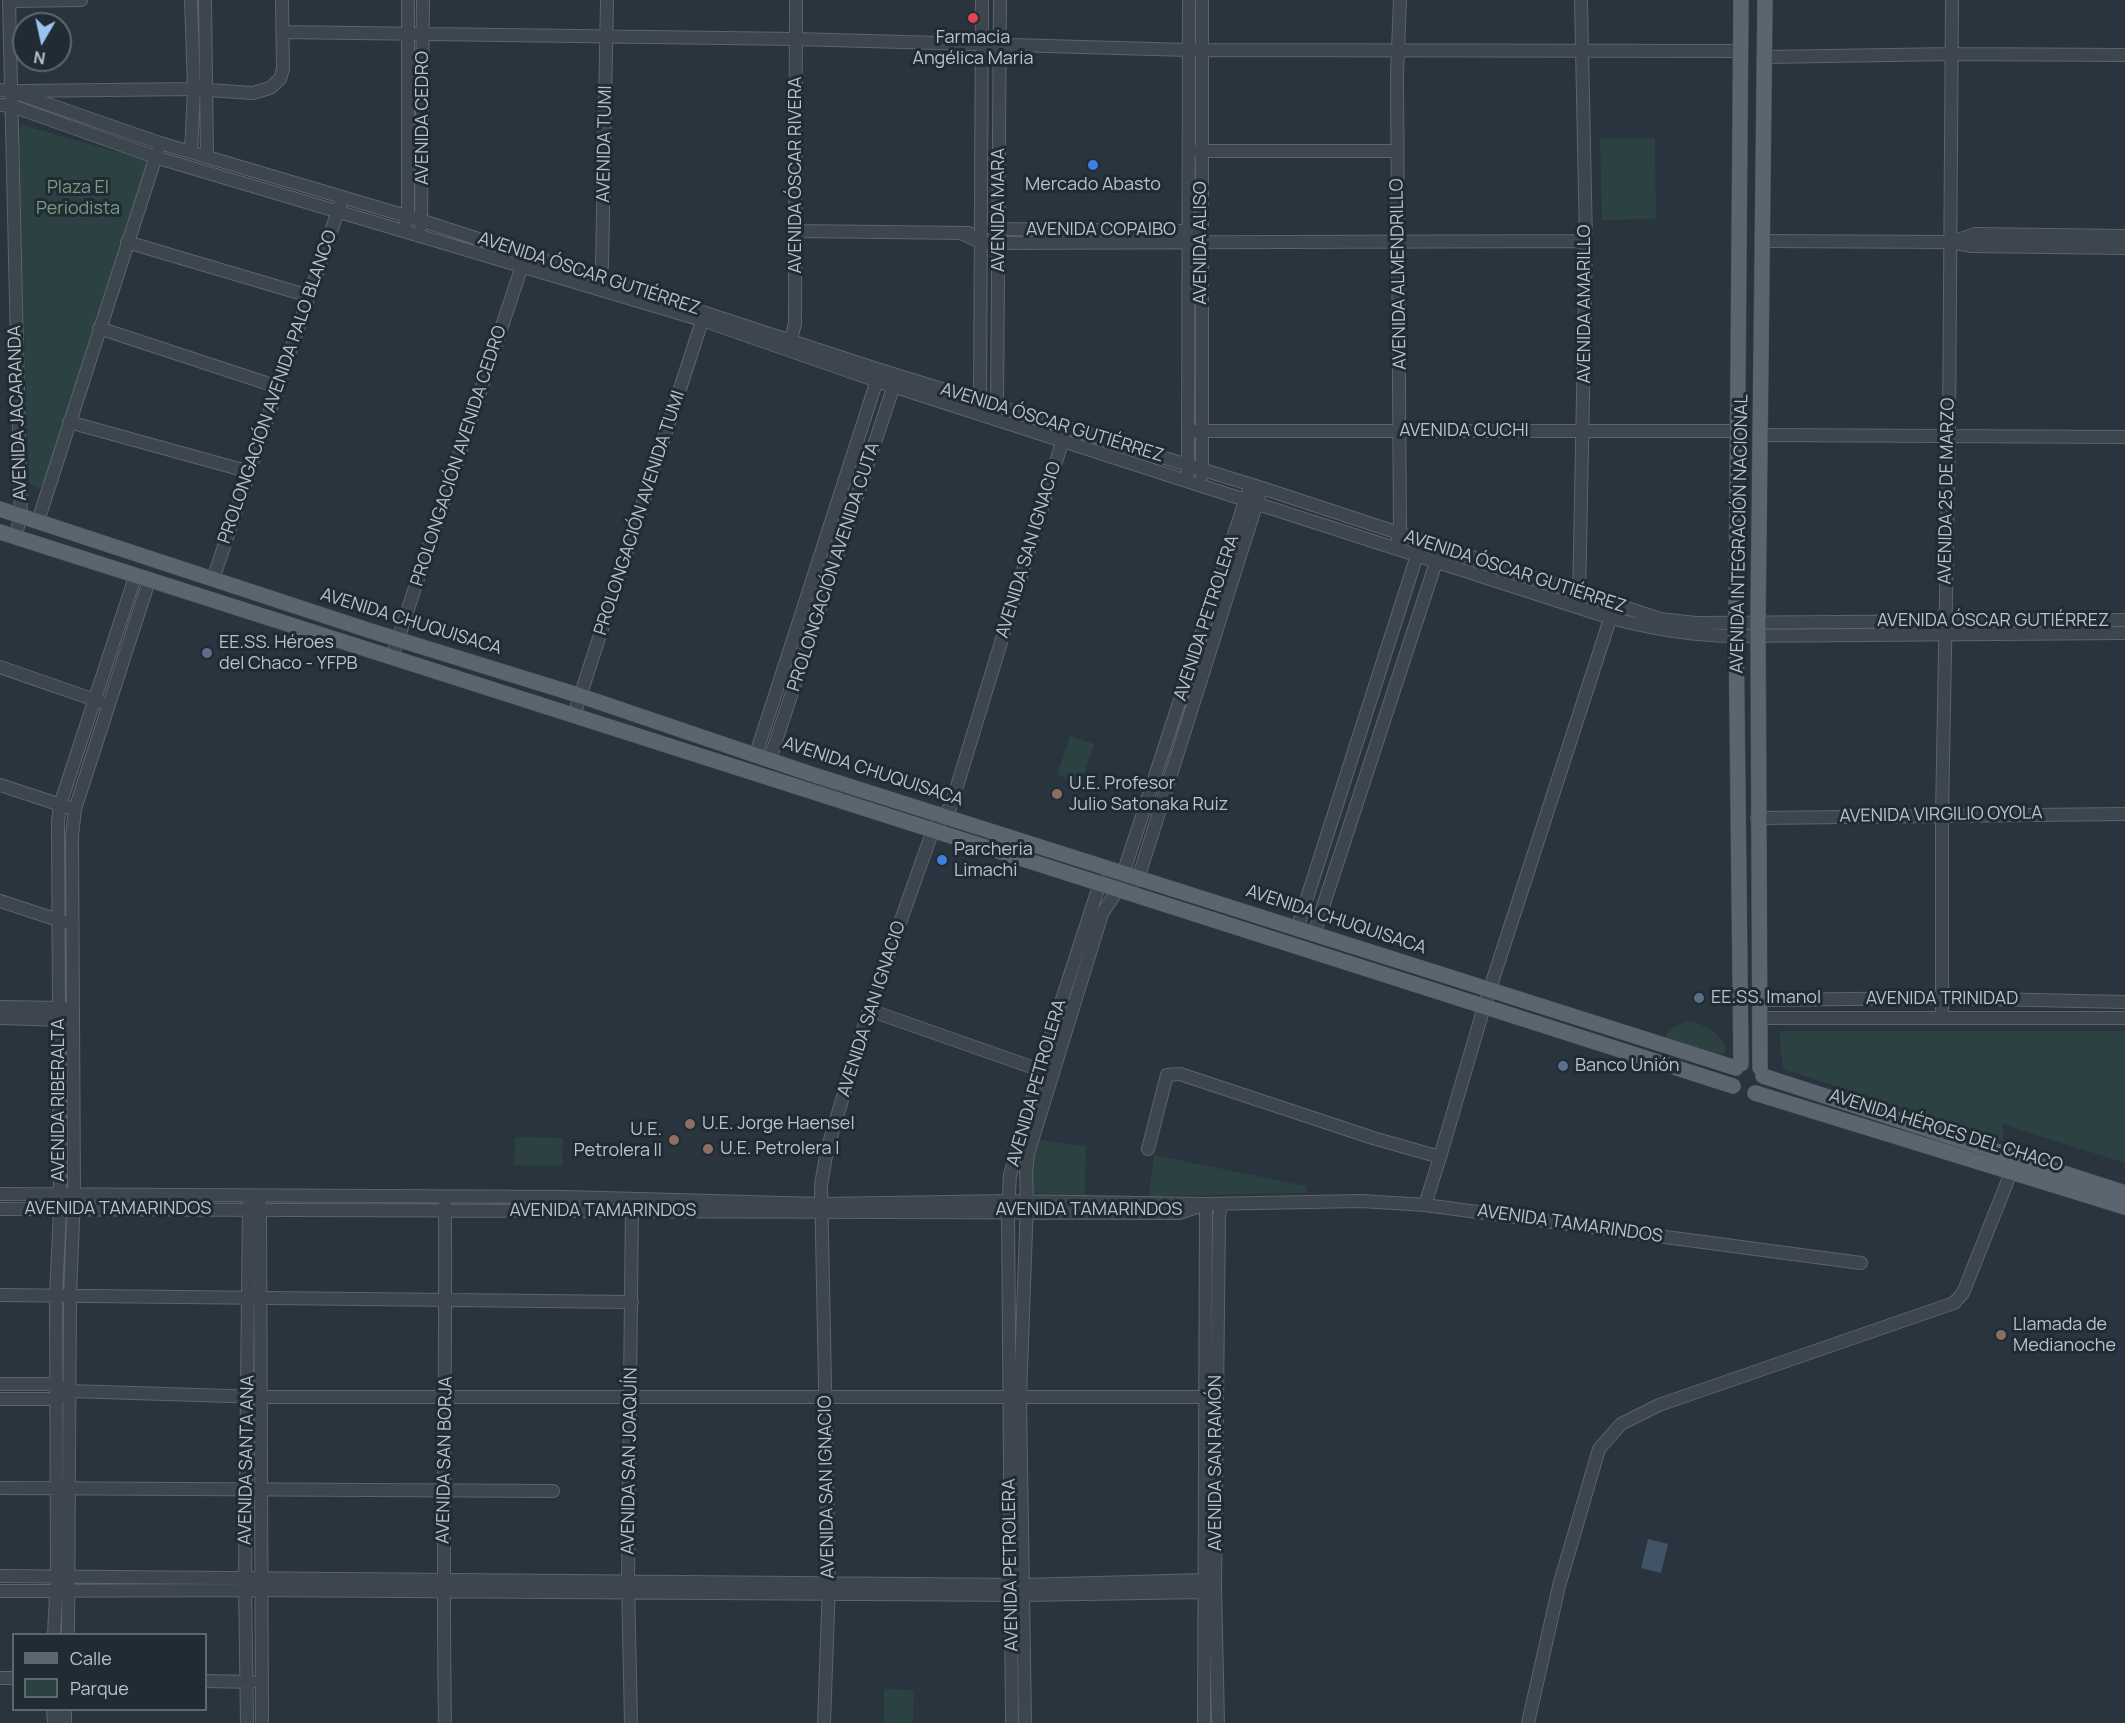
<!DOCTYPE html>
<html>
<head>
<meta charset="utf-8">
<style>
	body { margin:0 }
	#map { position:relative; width:2125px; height:1723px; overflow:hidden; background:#29343f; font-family:Manrope,sans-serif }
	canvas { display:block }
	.legend { position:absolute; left:12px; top:1633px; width:195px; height:78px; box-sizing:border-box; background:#212b34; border:2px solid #5e6770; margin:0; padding:8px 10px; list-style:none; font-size:18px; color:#b9c1c9 }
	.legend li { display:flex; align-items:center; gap:12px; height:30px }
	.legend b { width:30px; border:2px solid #5e6770 }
	.north { position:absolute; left:12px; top:12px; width:60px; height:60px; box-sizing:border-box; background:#212b34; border:2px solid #5e6770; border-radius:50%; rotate:189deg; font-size:16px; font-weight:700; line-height:24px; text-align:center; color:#b9c1c9 }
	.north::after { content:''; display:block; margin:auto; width:21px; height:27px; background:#9ac3ee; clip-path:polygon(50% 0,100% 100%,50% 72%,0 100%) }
</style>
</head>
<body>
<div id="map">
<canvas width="2125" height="1723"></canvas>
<ul class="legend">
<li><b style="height:8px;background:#5b656f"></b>Calle</li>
<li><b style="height:16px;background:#2c4141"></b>Parque</li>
</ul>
<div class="north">N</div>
</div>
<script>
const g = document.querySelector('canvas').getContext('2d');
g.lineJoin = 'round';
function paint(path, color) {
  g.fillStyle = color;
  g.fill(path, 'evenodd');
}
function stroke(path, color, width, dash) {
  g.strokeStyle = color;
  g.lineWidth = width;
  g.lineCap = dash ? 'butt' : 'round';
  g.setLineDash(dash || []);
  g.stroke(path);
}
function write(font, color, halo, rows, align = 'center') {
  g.font = font + ' Manrope,sans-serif';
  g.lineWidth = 6;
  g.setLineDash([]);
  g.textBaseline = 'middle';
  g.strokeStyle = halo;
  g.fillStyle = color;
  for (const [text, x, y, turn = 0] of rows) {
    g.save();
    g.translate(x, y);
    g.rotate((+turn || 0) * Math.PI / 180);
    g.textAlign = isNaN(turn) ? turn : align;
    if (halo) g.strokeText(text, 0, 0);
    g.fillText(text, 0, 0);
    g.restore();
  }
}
paint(new Path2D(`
	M 22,125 L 146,160 L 148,166 L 44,487 L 36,488 L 29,482 L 18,133 Z
	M 1655,138 L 1656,219 L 1602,220 L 1600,139 Z
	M 1070,736 L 1094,744 L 1081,783 L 1057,775 Z
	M 1688,1021 C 1704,1024 1718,1031 1726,1047 L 1724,1054 L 1718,1055 L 1664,1038 C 1668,1028 1679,1025 1688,1021 Z
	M 1779,1031 L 2125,1031 L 2125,1163 L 2002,1124 L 2004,1141 L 1783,1069 Z
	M 515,1137 L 563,1138 L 562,1166 L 514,1165 Z
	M 1038,1140 L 1086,1146 L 1085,1195 L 1032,1193 L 1032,1155 Z
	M 1154,1155 L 1306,1186 L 1306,1193 L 1149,1196 Z
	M 884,1689 L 914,1690 L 913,1723 L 884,1723 Z`), '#2c4141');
paint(new Path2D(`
	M 1648,1539 L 1668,1544 L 1661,1573 L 1641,1568 Z`), '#415466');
const minor = new Path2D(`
	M 9,0 L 21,516 L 15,537
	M 205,0 L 207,156
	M 9,1 L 81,0
	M 282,32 L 796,39 L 1189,50 L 1741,51
	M 1766,57 L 1952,54 L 2125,55
	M 0,90 L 10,91 L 160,143 L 423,221 L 880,370 L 1262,488 L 1660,619 L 1696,623 L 2125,620
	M 20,91 L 194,89 L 253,93 L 270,88 L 280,79 L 283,69 L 282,0
	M 0,105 L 12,106 L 155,157 L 702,320 L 877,381 L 1611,618 C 1653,629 1692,636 1736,636 L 2125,633
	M 1194,151 L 1397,151
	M 191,152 L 194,89 L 191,0
	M 406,223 L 408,217 L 408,0
	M 421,226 L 423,0
	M 992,229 L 1188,231 L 1193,234
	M 796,231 L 969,233
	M 963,234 L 982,243 L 1586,241
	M 1761,241 L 1951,242 L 1972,246 L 2125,248
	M 127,242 L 309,296
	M 1952,242 L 1975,234 L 2125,236
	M 597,287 L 602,266 L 607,0
	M 99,328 L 278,387
	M 789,346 L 795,324 L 796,0
	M 980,406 L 982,0
	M 997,412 L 1000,0
	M 69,422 L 250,472
	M 1190,431 L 1738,431
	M 1762,435 L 2125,437
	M 1188,473 L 1189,0
	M 1202,475 L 1202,0
	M 38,521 L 158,150
	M 1398,540 L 1400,534 L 1397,75 L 1400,0
	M 213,579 L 340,205
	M 1579,601 L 1586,241 L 1581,0
	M 392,657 L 524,260
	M 0,667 L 101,702
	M 574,715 L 704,315
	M 756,754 L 879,374
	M 770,759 L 896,379
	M 0,785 L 67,807
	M 1757,818 L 2125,814
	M 0,901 L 64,922
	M 1297,929 L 1419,549
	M 1314,934 L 1439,553
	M 1759,1000 L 1942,998 L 2125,1002
	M 0,1007 L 65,1008
	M 869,1010 L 1040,1070
	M 0,1018 L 65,1020
	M 1759,1018 L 2125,1018
	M 1942,1018 L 1942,814 L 1949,436 L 1952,0
	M 1148,1149 L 1167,1075 L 1180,1074 L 1373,1138 L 1440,1157 L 1484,1007 L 1612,613
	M 0,1194 L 565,1197 L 822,1204 L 1009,1201 L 1206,1204 L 1179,1213 L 0,1209
	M 260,1202 L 262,1723
	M 445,1205 C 446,1378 442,1550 445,1723
	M 1425,1205 L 1440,1157
	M 0,1295 L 632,1302
	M 0,1384 L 55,1384 L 69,1391 L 261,1397 L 1217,1397
	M 0,1399 L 56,1399 L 61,1396
	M 0,1488 L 553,1491
	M 0,1576 L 1023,1585 L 1205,1580 L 1215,1586 L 1205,1592 L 1023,1595 L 246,1590 L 0,1591
	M 54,1634 L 57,1577 L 56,1295 L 60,1211 L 58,822 L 60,805 L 135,577
	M 68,1634 L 70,1296 L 74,1196 L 72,836 L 75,809 L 149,581
	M 0,1678 L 14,1678
	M 206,1681 L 252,1682
	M 53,1710 L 54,1723
	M 65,1723 L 65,1710
	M 247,1723 L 245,1580 L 249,1200
	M 631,1723 L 628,1582 L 632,1203
	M 824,1723 L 829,1584 L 821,1185 L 827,1150 L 869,1010 L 933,830 L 951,806 L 1064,436
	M 1012,1723 L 1008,1210 L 1010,1175 L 1055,1021 L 1100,883 L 1117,879 L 1124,871 L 1248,492
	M 1025,1723 L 1020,1398 L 1027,1202 L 1026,1173 L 1028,1154 L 1102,914 L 1118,889 L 1131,885 L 1139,876 L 1259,496
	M 1204,1723 L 1206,1204 L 1361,1201 L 1425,1205 L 1861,1263
	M 1218,1723 L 1215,1586 L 1219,1217 L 1221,1204
	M 1528,1723 L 1559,1586 L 1599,1449 L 1621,1424 L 1659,1405 L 1954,1303 L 1963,1293 L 2012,1170`);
const major = new Path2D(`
	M 0,509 L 371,631 L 581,696 L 811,774 L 1736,1068
	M 0,532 L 1733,1086
	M 1741,1064 L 1736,622 L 1741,0
	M 1760,1068 L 1758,622 L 1765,0
	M 1763,1076 L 2125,1193
	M 1755,1093 L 2125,1207`);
stroke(minor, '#5a646c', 14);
stroke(major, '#464f58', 16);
stroke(minor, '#3d464f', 12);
stroke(major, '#5b656f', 15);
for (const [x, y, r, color] of [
	[973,18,6,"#e0444e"],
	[1093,165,6,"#3f7fe0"],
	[207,653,6,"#5c6f8a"],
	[1057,794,6,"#8d6e63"],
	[942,860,6,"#3f7fe0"],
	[1699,998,6,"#5c6f8a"],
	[1563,1066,6,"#5c6f8a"],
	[690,1124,6,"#8d6e63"],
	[674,1140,6,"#8d6e63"],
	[708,1149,6,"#8d6e63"],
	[2001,1335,6,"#8d6e63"]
]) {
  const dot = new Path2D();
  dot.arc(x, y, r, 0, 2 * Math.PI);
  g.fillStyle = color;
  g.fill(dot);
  stroke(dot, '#212b34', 2);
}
write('18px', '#b9c1c9', '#212b34', [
	["Farmacia",973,38,"center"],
	["Angélica Maria",973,59,"center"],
	["Mercado Abasto",1093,185,"center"],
	["EE.SS. Héroes",219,643],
	["del Chaco - YFPB",219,664],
	["U.E. Profesor",1069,784],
	["Julio Satonaka Ruiz",1069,805],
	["Parcheria",954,850],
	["Limachi",954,871],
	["EE.SS. Imanol",1711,998],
	["Banco Unión",1575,1066],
	["U.E. Jorge Haensel",702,1124],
	["U.E.",662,1130,"right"],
	["Petrolera II",662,1151,"right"],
	["U.E. Petrolera I",720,1149],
	["Llamada de",2013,1325],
	["Medianoche",2013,1346]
], 'left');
write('18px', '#b9c1c9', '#212b34', [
	["AVENIDA CEDRO",423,118,-90],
	["AVENIDA TUMI",605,144,-89],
	["AVENIDA ÓSCAR RIVERA",796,175,-90],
	["AVENIDA MARA",999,210,-90],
	["AVENIDA COPAIBO",1101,230],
	["AVENIDA ALISO",1201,243,-90],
	["AVENIDA ÓSCAR GUTIÉRREZ",589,274,18],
	["AVENIDA ALMENDRILLO",1399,274,-91],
	["AVENIDA AMARILLO",1585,304,-90],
	["PROLONGACIÓN AVENIDA PALO BLANCO",278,387,-71],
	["AVENIDA JACARANDA",18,413,-92],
	["AVENIDA ÓSCAR GUTIÉRREZ",1052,423,17],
	["AVENIDA CUCHI",1464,431],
	["PROLONGACIÓN AVENIDA CEDRO",459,456,-72],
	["AVENIDA 25 DE MARZO",1947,491,-89],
	["PROLONGACIÓN AVENIDA TUMI",640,513,-72],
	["AVENIDA INTEGRACIÓN NACIONAL",1740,534,-89],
	["AVENIDA SAN IGNACIO",1029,550,-73],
	["PROLONGACIÓN AVENIDA CUTA",834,567,-72],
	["AVENIDA ÓSCAR GUTIÉRREZ",1515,572,18],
	["AVENIDA PETROLERA",1207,618,-72],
	["AVENIDA ÓSCAR GUTIÉRREZ",1993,621],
	["AVENIDA CHUQUISACA",411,622,17],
	["AVENIDA CHUQUISACA",873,772,18],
	["AVENIDA VIRGILIO OYOLA",1941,815,-1],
	["AVENIDA CHUQUISACA",1336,920,18],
	["AVENIDA TRINIDAD",1942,999],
	["AVENIDA SAN IGNACIO",872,1009,-72],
	["AVENIDA PETROLERA",1037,1083,-74],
	["AVENIDA RIBERALTA",59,1100,-90],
	["AVENIDA HÉROES DEL CHACO",1946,1131,17],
	["AVENIDA TAMARINDOS",118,1209],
	["AVENIDA TAMARINDOS",1089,1210],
	["AVENIDA TAMARINDOS",603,1211],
	["AVENIDA TAMARINDOS",1570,1224,8],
	["AVENIDA SANTA ANA",247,1460,-89],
	["AVENIDA SAN BORJA",445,1460,-89],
	["AVENIDA SAN JOAQUÍN",630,1461,-89],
	["AVENIDA SAN RAMÓN",1216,1463,-90],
	["AVENIDA SAN IGNACIO",827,1487,-91],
	["AVENIDA PETROLERA",1011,1565,-91]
]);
write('18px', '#7a9d7f', '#212b34', [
	["Plaza El",78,188],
	["Periodista",78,209]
]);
</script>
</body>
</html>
